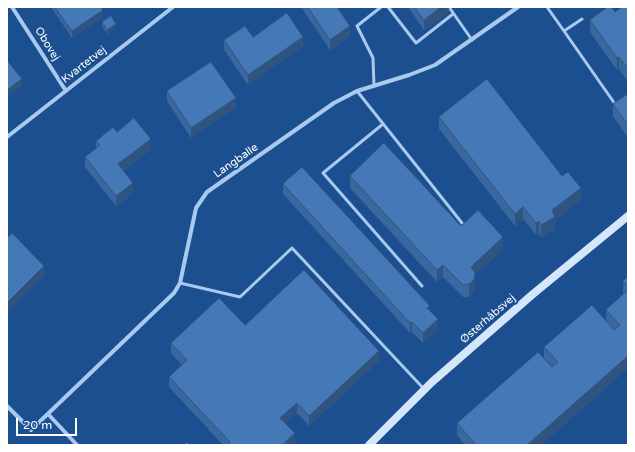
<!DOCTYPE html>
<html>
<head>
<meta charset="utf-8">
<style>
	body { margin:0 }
	#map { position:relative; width:635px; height:452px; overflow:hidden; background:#1b4f8f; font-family:"Varela Round",sans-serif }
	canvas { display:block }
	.frame { position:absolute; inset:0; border:8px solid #fff; pointer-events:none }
	.scale { position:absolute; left:16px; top:418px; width:61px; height:18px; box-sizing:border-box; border:2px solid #fff; border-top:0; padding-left:5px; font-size:12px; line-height:14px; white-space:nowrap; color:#fff; -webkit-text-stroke:3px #1b4f8f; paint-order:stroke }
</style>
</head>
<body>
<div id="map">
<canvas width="635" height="452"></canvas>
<div class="frame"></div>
<div class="scale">20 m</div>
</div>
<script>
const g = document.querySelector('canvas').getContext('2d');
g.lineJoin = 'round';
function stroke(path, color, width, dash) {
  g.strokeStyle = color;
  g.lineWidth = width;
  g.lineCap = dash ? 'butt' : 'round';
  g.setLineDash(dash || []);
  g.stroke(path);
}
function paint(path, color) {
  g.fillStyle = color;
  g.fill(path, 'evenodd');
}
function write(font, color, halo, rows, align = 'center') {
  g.font = font + ' "Varela Round",sans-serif';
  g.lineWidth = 4;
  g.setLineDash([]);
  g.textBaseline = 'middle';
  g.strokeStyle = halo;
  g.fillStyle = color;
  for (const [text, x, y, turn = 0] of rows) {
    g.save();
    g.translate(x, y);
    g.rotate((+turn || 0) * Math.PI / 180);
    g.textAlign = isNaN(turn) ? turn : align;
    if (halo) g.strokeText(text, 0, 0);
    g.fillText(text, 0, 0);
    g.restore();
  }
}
stroke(new Path2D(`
	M 388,7 L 416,43 L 453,14
	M 449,7 L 472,40
	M 547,7 L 564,31 L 582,19
	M 564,31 L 615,104
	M 374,86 L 373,58 L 357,26 L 381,7
	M 357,91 L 462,223
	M 383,124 L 323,173 L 422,286
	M 180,283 L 240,297 L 292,248 L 424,389`), '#a9c9ee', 3);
stroke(new Path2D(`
	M 12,7 L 66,91
	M 7,137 L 173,7
	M 7,406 L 31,430 L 174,293 L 180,283 L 196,208 L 207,192 L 334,103 L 357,91 L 409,75 L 435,65 L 518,7
	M 48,414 L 77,445`), '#a9c9ee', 4);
stroke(new Path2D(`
	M 369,445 L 432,382 L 533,294 L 628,216`), '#d6e6fa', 8);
paint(new Path2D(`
	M 51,7 L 101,7 L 103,17 L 72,38 Z
	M 301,7 L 337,7 L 350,36 L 330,50 Z
	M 408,7 L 449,7 L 449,12 L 424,30 Z
	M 628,7 L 628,82 L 619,69 L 617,70 L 590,32 L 590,20 L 615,12 Z
	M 102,22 L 116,27 L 107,34 L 102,26 Z
	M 253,37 L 303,47 L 248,85 L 224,50 L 224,40 Z
	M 167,91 L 236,108 L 191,138 L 167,101 Z
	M 628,94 L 628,138 L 613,116 L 613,104 Z
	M 439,117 L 581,200 L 555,220 L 555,229 L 541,237 L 539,233 L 536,235 L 523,219 L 515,226 L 439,129 Z
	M 96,141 L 151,149 L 123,171 L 133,193 L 116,206 L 85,167 L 85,157 L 96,148 Z
	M 350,176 L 461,226 L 503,249 L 475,275 L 475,286 L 474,292 L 469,297 L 463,297 L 443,277 L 437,282 L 350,188 Z
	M 283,184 L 430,310 L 438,329 L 423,343 L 412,332 L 410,333 L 283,194 Z
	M 628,277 L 628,368 L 541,445 L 465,445 L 457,435 L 457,423 L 544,359 L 544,347 L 606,322 L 606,310 L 624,294 L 623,294 L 623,281 Z
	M 245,325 L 379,361 L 309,426 L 297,413 L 285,423 L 295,443 L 293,445 L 223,445 L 169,387 L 169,377 L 182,365 L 171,353 L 171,343 Z`), '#3a679d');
paint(new Path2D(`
	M 441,7 L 449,7 L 449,12 L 424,30 L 424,20 Z
	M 103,10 L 103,17 L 72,38 L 72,31 Z
	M 116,24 L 116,27 L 107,34 L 107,30 Z
	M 350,26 L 350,36 L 330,50 L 330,40 Z
	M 303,37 L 303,47 L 248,85 L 248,75 Z
	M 619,57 L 619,69 L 617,70 L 617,58 Z
	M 22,79 L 22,86 L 7,97 L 7,90 Z
	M 236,98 L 236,108 L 191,138 L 191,128 Z
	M 151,139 L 151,149 L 118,174 L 118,164 Z
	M 133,183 L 133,193 L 116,206 L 116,196 Z
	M 581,188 L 581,200 L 555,220 L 555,229 L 541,237 L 541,225 L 552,210 Z
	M 523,207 L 523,219 L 515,226 L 515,214 Z
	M 539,221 L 539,233 L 536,235 L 536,223 Z
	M 503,237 L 503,249 L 475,275 L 475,286 L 474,292 L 469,297 L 469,284 L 471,267 Z
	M 443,265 L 443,277 L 437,282 L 437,270 Z
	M 44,266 L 44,276 L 7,313 L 7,303 Z
	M 438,319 L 438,329 L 423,343 L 423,333 Z
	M 412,322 L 412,332 L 410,333 L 410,323 Z
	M 379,351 L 379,361 L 309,426 L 309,416 Z
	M 628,356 L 628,368 L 541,445 L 527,445 Z
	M 297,403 L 297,413 L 280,428 L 280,418 Z
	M 295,433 L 295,443 L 293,445 L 282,445 Z`), '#305480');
const building = new Path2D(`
	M 55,7 L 101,7 L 103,10 L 72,31 Z
	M 308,7 L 337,7 L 350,26 L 330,40 Z
	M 415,7 L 441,7 L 424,20 Z
	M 608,7 L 611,7 L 615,12 L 622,7 L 628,7 L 628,69 L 619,57 L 617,58 L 590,20 Z
	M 287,13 L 303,37 L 248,75 L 224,40 L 245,26 L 253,37 Z
	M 111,16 L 116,24 L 107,30 L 102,22 Z
	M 7,60 L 22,79 L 7,90 Z
	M 211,62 L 236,98 L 191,128 L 167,91 Z
	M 487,79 L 562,176 L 568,172 L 581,188 L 552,210 L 555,217 L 541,225 L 539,221 L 536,223 L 523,207 L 515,214 L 439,117 Z
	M 628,94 L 628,125 L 613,104 Z
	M 134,118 L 151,139 L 118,164 L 133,183 L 116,196 L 85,157 L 100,145 L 96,141 L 113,127 L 117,132 Z
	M 384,143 L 461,226 L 478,210 L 503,237 L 471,267 L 475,273 L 474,280 L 469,284 L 463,285 L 443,265 L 437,270 L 350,176 Z
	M 302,167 L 430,306 L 427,308 L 438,319 L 423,333 L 412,322 L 410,323 L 283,184 Z
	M 12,233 L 44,266 L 7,303 L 7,238 Z
	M 304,270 L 379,351 L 309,416 L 297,403 L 280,418 L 295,433 L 282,445 L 227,445 L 230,442 L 169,377 L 187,360 L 171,343 L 219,298 L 245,325 Z
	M 628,277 L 628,287 L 623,281 Z
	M 628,290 L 628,356 L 527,445 L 476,445 L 457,423 L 538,352 L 552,367 L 558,362 L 544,347 L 592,305 L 614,330 L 620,325 L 606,310 Z
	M 187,442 L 190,445 L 184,445 Z`);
paint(building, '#4478b7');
stroke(building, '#305480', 1);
write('11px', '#fff', '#1b4f8f', [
	["Obovej",47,44,58],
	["Kvartetvej",84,65,-38],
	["Langballe",236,161,-35],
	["Østerhåbsvej",488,319,-41]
]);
</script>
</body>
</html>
